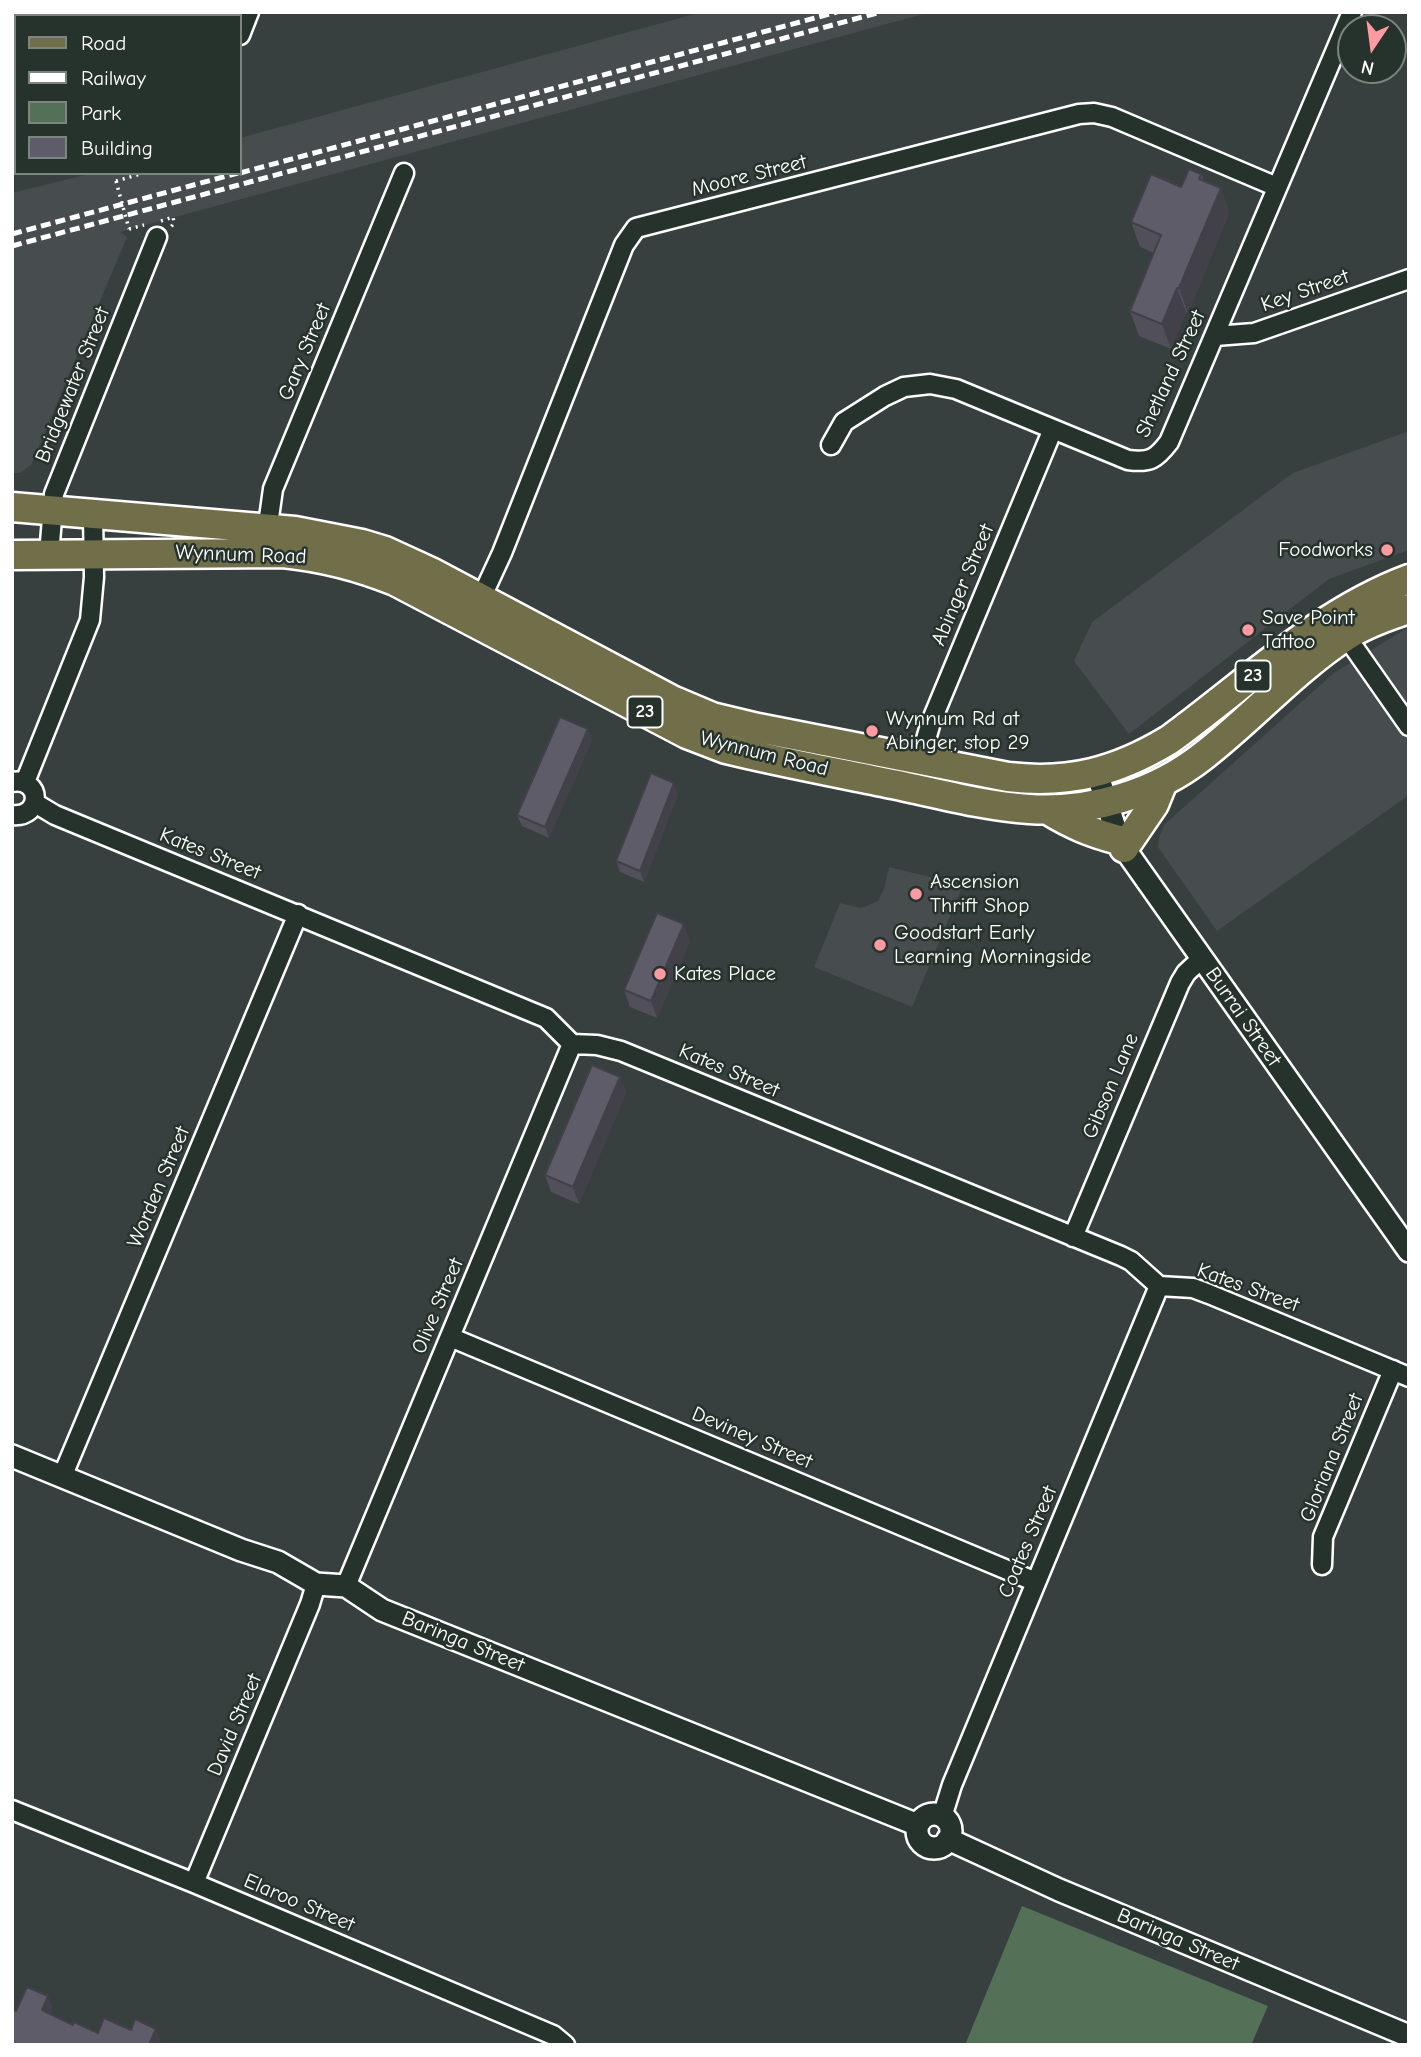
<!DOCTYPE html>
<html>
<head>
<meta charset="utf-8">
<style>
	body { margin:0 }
	#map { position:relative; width:1421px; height:2057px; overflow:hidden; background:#373f3f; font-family:"Comic Neue",sans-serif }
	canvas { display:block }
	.frame { position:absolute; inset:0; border:14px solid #fff; pointer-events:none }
	.legend { position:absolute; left:14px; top:14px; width:228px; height:161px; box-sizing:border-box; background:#26332d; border:2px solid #7d8581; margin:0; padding:9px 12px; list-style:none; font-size:21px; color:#fff }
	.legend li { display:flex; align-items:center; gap:14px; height:35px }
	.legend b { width:35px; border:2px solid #7d8581 }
	.north { position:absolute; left:1337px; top:14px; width:70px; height:70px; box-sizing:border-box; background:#26332d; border:2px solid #7d8581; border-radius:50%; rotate:193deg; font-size:19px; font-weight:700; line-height:28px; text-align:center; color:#fff }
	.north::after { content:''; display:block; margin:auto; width:24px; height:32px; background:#ff9aa2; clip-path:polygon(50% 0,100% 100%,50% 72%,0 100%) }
</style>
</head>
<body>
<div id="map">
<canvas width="1421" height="2057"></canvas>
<div class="frame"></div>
<ul class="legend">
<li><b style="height:9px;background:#716f4a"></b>Road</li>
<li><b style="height:9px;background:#fff"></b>Railway</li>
<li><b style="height:19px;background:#547158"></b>Park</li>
<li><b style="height:19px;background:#5e5c68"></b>Building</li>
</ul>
<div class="north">N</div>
</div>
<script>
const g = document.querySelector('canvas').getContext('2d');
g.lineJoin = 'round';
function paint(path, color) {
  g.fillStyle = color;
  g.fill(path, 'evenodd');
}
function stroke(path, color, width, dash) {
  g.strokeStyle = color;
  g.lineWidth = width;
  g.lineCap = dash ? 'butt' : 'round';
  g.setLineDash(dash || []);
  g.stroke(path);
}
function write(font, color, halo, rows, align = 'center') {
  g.font = font + ' "Comic Neue",sans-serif';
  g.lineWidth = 5;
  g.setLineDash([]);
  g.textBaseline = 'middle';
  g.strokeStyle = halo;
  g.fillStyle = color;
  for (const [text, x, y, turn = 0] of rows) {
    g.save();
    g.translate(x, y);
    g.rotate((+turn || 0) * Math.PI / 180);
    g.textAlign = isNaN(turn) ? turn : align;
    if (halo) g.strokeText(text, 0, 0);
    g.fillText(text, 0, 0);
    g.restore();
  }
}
paint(new Path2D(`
	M 702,12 L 931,12 L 120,232 L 127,237 L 31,465 L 20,473 L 12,473 L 12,193 L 93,173 L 240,173 L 240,138 Z
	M 1409,431 L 1409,550 L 1329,579 L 1129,734 L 1074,661 L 1092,622 L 1293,473 Z
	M 1409,627 L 1409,795 L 1217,931 L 1158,847 L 1159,837 L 1165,824 L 1334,673 Z
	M 889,867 L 963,885 L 912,1007 L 814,967 L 840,903 L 861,908 L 878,901 L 884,889 Z`), '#474c4f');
paint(new Path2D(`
	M 1022,1906 L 1268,2006 L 1251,2045 L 965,2045 Z`), '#547158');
const minor = new Path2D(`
	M 240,35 L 249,12
	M 12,163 L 16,162
	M 1215,336 L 1254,333 L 1409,279
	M 831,445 L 844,422 L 885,396 L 904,387 L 930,384 L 956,389 L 1128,460 C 1150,463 1156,459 1169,442 L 1352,12
	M 266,539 L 273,489 L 404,173
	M 49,555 L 54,494 L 157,237
	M 477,607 L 502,553 L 624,245 L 636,228 L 1079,114 L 1094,113 L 1112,117 L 1277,187
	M 1346,636 L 1409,726
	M 920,760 L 931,722 L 1053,429
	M 12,782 C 42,777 43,818 12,815
	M 25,782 L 90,620 L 94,577 L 93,514
	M 35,803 L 55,815 L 546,1018 L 572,1044 L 597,1045 L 621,1051 L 1121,1256 L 1131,1261 L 1159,1286 L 1193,1288 L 1209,1294 L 1409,1377
	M 1073,1237 L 1180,983 L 1186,973 L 1201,959
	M 450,1337 L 1036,1582
	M 62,1477 L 298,914
	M 1322,1565 L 1323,1537 L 1393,1370
	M 346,1586 L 572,1044
	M 12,1810 L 194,1883 L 553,2035 L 565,2045
	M 942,1817 L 952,1785 L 1159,1286
	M 194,1883 L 310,1604 L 316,1584`);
const tertiary = new Path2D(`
	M 1097,773 L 1114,825 L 1124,848 L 1409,1251
	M 12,1456 L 241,1550 L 278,1562 L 316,1584 L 346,1586 L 382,1610 L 918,1825
	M917 1831a17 17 0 1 1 34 0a17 17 0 1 1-34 0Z
	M 948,1839 L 1059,1890 L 1409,2036`);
const primary = new Path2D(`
	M 12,507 L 295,531 L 362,544 L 385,551 L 433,573 L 674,701 L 712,717 L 758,728 L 1008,777 C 1069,784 1116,772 1169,740 C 1246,684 1318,613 1409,579
	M 12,555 L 283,553 C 322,557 358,566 395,581 L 687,734 L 726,749 C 779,762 834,772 887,783 C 934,792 981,806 1029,809 C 1090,813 1155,794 1203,756 C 1252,718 1294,670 1346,636 C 1365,624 1387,616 1409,609
	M 1048,810 C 1072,825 1092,833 1119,840
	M 1124,848 L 1154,804 L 1163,782`);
stroke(minor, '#fff', 23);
stroke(tertiary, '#fff', 26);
stroke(primary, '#fff', 33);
stroke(new Path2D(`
	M 116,181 L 144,173
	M 161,221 L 173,217 L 174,223 L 171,227
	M 129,229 L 144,225`), '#fff', 3.5, [2, 5]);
stroke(minor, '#26332d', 18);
stroke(tertiary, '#26332d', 21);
stroke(primary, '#716f4a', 28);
stroke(new Path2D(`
	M 240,173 L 837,12
	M 12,234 L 238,173
	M 12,246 L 881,12`), '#fff', 5, [10, 5]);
stroke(new Path2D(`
	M 116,181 L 129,229`), '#fff', 3.5, [2, 5]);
paint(new Path2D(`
	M 1201,174 L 1204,181 L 1221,188 L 1229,213 L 1188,313 L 1186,312 L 1171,349 L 1139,336 L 1130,311 L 1154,253 L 1140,247 L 1131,222 L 1181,187 Z
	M 592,740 L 549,838 L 522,826 L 517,815 Z
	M 678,794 L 644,882 L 620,872 L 616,861 Z
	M 690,941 L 657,1018 L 630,1007 L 624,990 Z
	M 620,1077 L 626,1093 L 579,1204 L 551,1192 L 545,1175 Z`), '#514f59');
paint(new Path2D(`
	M 1221,188 L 1229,213 L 1188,313 L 1179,288 Z
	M 1177,288 L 1186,312 L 1171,349 L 1162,324 Z
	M 588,729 L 592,740 L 549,838 L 545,827 Z
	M 674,783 L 678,794 L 644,882 L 640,871 Z
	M 684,924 L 690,941 L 657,1018 L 651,1001 Z
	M 620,1077 L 626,1093 L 579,1204 L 573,1187 Z
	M 48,1996 L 53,2009 L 47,2023 L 42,2010 Z
	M 156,2029 L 161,2042 L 160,2045 L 149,2045 Z`), '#424049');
const building = new Path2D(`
	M 1189,169 L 1201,174 L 1199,179 L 1221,188 L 1179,288 L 1177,288 L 1162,324 L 1130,311 L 1161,235 L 1131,222 L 1151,174 L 1181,187 Z
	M 560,717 L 588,729 L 545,827 L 517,815 Z
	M 651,773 L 674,783 L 640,871 L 616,861 Z
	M 657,913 L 684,924 L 651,1001 L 624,990 Z
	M 592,1065 L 620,1077 L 573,1187 L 545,1175 Z
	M 27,1987 L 48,1996 L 42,2010 L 73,2025 L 74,2022 L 98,2033 L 104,2018 L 131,2030 L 135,2019 L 156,2029 L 149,2045 L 12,2045 L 12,2009 L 16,2011 Z`);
paint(building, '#5e5c68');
stroke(building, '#424049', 2);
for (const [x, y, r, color] of [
	[1387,550,7,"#ff9aa2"],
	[1248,630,7,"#ff9aa2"],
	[872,731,7,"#ff9aa2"],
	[916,894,7,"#ff9aa2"],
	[880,945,7,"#ff9aa2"],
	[660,974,7,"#ff9aa2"]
]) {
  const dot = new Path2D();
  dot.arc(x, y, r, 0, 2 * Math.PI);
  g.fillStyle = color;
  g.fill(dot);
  stroke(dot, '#26332d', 2.5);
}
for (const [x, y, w] of [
	[1253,676,35],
	[645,712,35]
]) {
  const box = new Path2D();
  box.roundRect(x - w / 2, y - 15.5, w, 31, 5);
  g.fillStyle = '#26332d';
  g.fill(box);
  stroke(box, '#fff', 2);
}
write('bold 19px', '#fff', null, [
	["23",1253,676],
	["23",645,712]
]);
write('21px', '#fff', '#26332d', [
	["Moore Street",749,176,-14],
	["Key Street",1305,291,-19],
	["Gary Street",305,352,-67],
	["Shetland Street",1171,374,-65],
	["Bridgewater Street",73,385,-68],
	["Wynnum Road",241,555,2],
	["Abinger Street",963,585,-67],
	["Wynnum Road",764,754,14],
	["Kates Street",210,854,22],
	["Burrai Street",1243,1017,55],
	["Kates Street",729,1071,23],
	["Gibson Lane",1111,1086,-67],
	["Worden Street",159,1187,-67],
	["Kates Street",1248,1288,20],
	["Olive Street",438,1306,-67],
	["Deviney Street",752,1438,23],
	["Gloriana Street",1332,1458,-68],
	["Coates Street",1028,1542,-67],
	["Baringa Street",463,1642,22],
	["David Street",235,1725,-67],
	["Elaroo Street",299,1903,23],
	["Baringa Street",1178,1940,23]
]);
write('21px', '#fff', '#26332d', [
	["Foodworks",1373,550,"right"],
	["Save Point",1262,618],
	["Tattoo",1262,642],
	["Wynnum Rd at",886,719],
	["Abinger, stop 29",886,743],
	["Ascension",930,882],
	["Thrift Shop",930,906],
	["Goodstart Early",894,933],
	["Learning Morningside",894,957],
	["Kates Place",674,974]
], 'left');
</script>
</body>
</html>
